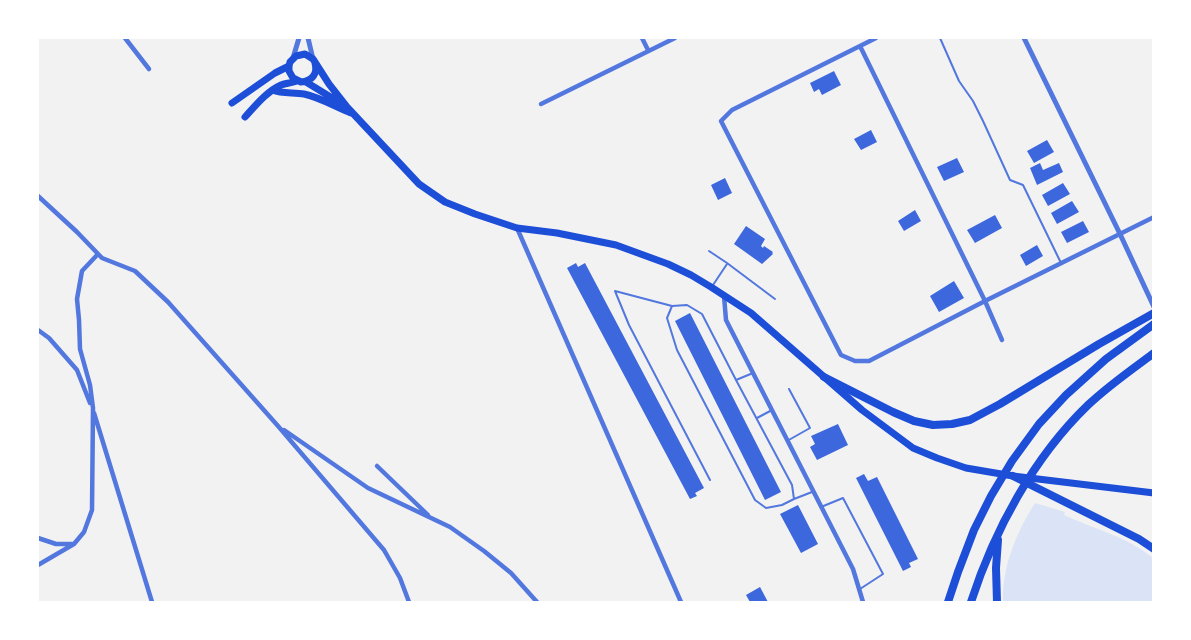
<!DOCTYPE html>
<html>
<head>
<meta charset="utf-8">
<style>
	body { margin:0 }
	#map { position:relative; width:1191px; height:640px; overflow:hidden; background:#f2f2f2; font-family:Ubuntu,sans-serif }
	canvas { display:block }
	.frame { position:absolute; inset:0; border:39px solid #fff; pointer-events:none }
</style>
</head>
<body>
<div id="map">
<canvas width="1191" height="640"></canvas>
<div class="frame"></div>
</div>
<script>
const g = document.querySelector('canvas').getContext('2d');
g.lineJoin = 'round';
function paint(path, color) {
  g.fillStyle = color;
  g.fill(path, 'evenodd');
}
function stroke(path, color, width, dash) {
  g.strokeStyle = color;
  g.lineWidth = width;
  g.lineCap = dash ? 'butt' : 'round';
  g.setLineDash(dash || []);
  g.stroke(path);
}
paint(new Path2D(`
	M 1035,503 L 1065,512 L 1064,515 C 1094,529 1128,537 1153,558 L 1153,602 L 1003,602 C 1002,567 1016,533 1035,503 Z`), '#dbe4f7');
paint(new Path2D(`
	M 834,71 L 841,85 L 822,95 L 819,89 L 814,92 L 810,83 Z
	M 871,130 L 877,142 L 861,150 L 854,139 Z
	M 1047,140 L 1054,152 L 1034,163 L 1027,151 Z
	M 957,158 L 964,172 L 944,181 L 937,167 Z
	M 1040,163 L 1043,170 L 1059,163 L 1063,172 L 1037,185 L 1030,168 Z
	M 725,178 L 732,193 L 718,200 L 711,185 Z
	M 1063,183 L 1070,194 L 1048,206 L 1042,195 Z
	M 1072,201 L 1079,212 L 1057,224 L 1051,213 Z
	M 915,210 L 921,221 L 904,231 L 898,221 Z
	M 995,215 L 1002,228 L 975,243 L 967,230 Z
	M 1083,221 L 1089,232 L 1067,243 L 1061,232 Z
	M 746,226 L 765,239 L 761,246 L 763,248 L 764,246 L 773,252 L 772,253 L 773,254 L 762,264 L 734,244 Z
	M 1037,245 L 1043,256 L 1026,266 L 1020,255 Z
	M 576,263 L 578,267 L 585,263 L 704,488 L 695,493 L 697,496 L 690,499 L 567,268 Z
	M 954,281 L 964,298 L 939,312 L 930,296 Z
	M 690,313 L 781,492 L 765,500 L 675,321 Z
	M 838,424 L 848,445 L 817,460 L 810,447 L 815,444 L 811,436 Z
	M 864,474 L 868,481 L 877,477 L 918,559 L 909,563 L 911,567 L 903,571 L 856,478 Z
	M 798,505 L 818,544 L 801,553 L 780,514 Z
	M 760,587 L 768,602 L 750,602 L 746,595 Z`), '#3d67dc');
stroke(new Path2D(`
	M 940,38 L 959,81 L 973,101 L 983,121 L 1010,180 L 1023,185 L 1061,263
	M 709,251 L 727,263 L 775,299
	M 713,285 L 727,264
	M 672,306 L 615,291 L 629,325 L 710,480
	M 753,373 L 736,380 L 702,314 L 687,305 L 672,306 L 667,318 L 677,350 L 755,500 L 766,508 L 782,505 L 794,499 L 812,492
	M 736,380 L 792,485 L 794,499
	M 757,418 L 772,410
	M 787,441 L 810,428 L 789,389
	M 821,507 L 843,498 L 883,574 L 860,589`), '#5277de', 2);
stroke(new Path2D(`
	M 125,38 L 149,69
	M 642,38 L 648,50
	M 876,38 L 732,110 L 721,121 L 841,355 L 855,361 L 869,361 L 985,301 L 1154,217
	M 860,46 L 985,301 L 1002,340
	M 541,104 L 675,38
	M 38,196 L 77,232 L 102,258 L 135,271 L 168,302 L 278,426 L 384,550 L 400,578 L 409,602
	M 517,228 L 681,602
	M 724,296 L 726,320 L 853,569 L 863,602
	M 38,330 L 49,338 L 77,370 L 90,403
	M 94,413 L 152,602
	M 284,430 L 368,488 L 450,527 L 484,551 L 511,573 L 537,602
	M 377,466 L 428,515
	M 38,538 L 56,544 L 73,544
	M 38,565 L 74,544 L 84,532 L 92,510 L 93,408 L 90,385 L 80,349 L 79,320 L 77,299 L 82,271 L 98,254`), '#5277de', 4.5);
stroke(new Path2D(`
	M 308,38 L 313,59
	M 1024,38 L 1120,234 L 1154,307
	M 293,58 L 299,38`), '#5277de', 5);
stroke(new Path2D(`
	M 315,63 C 318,74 312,81 301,82 L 293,78 L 289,71 L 289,66 L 290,62 L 296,56 L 305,54 L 313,59 L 329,84 L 347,107 L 419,184 L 445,202 L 475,214 L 517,228 L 557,233 L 616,245 L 668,264 L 691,275 L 711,287 L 751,313 L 862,410 L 913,448 L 937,458 L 966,468 L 1013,476 L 1154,493
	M 306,82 L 342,104
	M 273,90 C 282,94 294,92 304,94 C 319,97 336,107 351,113
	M 232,103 L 275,73 L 289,66
	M 245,117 C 256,105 266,92 281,85 C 286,83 292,83 297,81`), '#1d4ed8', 7);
stroke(new Path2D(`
	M 824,377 L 893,412 L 914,421 L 933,425 L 952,424 L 970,420 L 1000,404 L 1099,344 L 1154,313
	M 1013,476 L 1139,539 L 1154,549
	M 948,602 L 958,572 L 974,530 L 991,496 L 1012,461 L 1039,424 L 1066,395 L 1106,359 L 1154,324
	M 971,602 C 994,531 1033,458 1088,405 C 1108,386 1131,370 1154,353
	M 997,602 L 996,568 L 998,540`), '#1d4ed8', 8);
</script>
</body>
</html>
